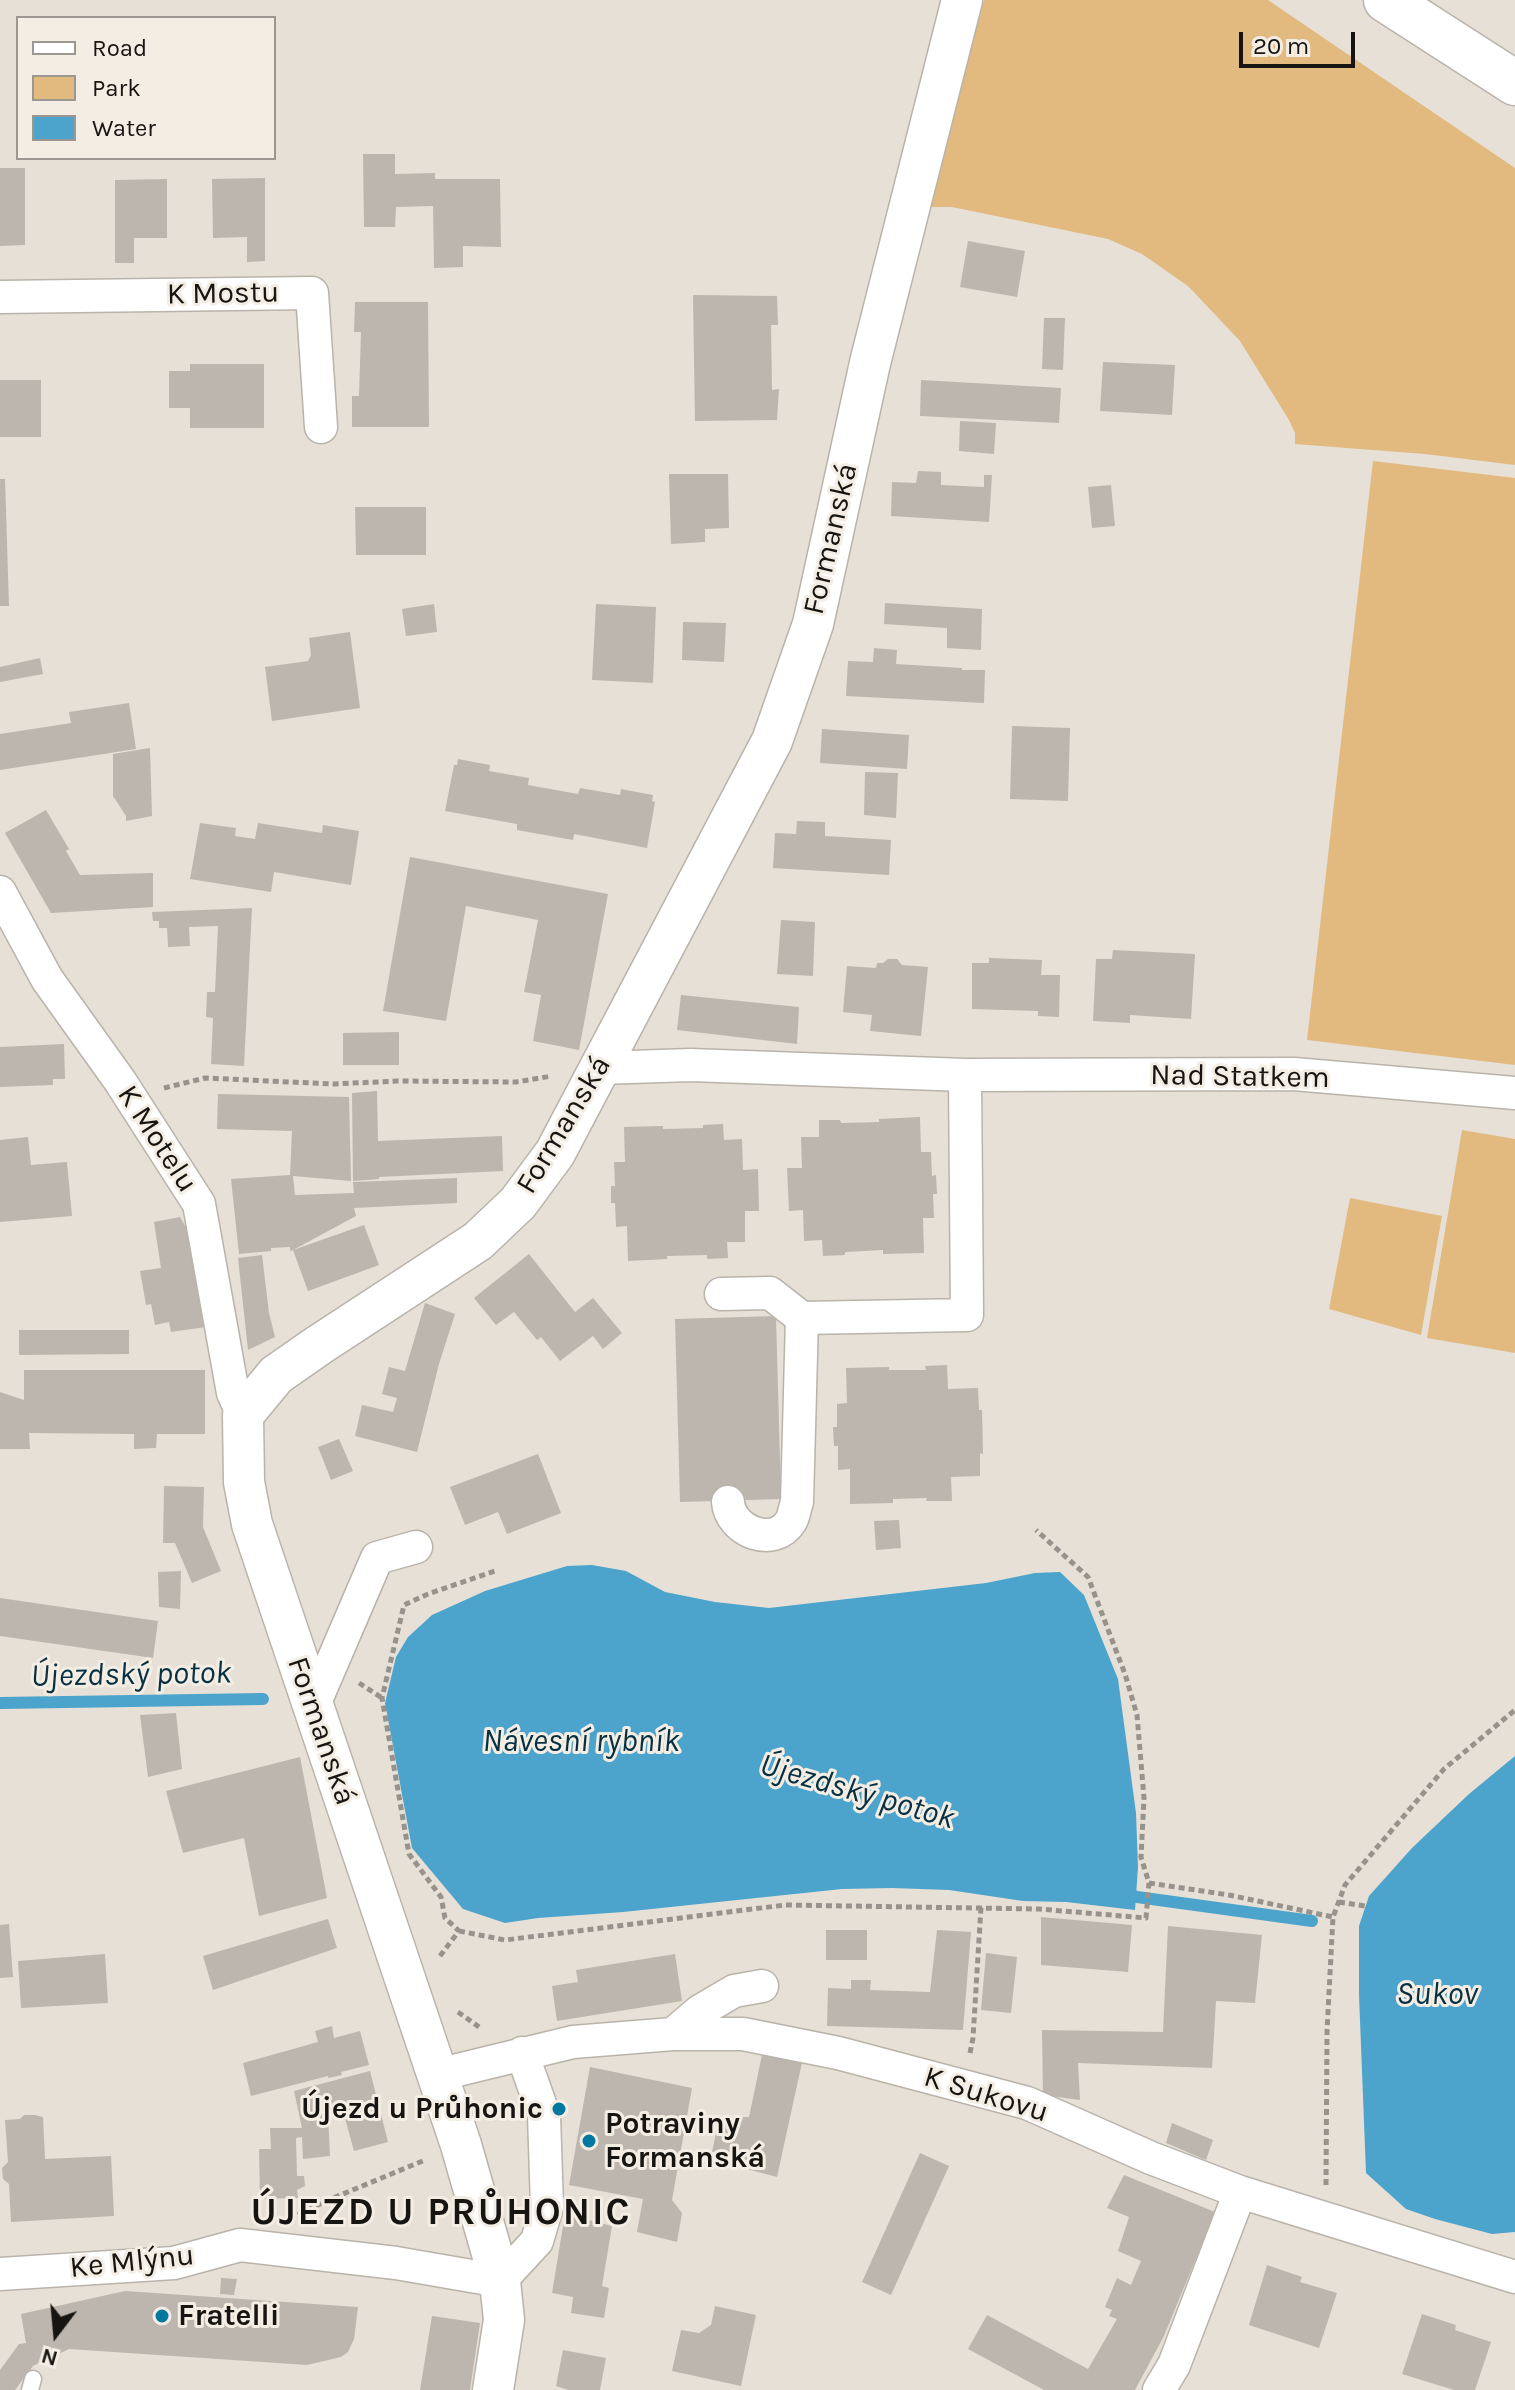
<!DOCTYPE html>
<html>
<head>
<meta charset="utf-8">
<style>
	body { margin:0 }
	#map { position:relative; width:1515px; height:2390px; overflow:hidden; background:#e6e0d7; font-family:Karla,sans-serif }
	canvas { display:block }
	.legend { position:absolute; left:16px; top:16px; width:260px; height:144px; box-sizing:border-box; background:#f4ede4; border:2px solid #9c9790; margin:0; padding:10px 14px; list-style:none; font-size:24px; color:#171512 }
	.legend li { display:flex; align-items:center; gap:16px; height:40px }
	.legend b { width:40px; border:2px solid #9c9790 }
	.north { position:absolute; left:16px; top:2294px; width:80px; height:80px; -webkit-text-stroke:6px #f4ede4; paint-order:stroke; rotate:196deg; font-size:22px; font-weight:700; line-height:32px; text-align:center; color:#171512 }
	.north::after { content:''; display:block; margin:auto; width:28px; height:36px; background:#171512; clip-path:polygon(50% 0,100% 100%,50% 72%,0 100%) }
	.scale { position:absolute; left:1239px; top:32px; width:116px; height:36px; box-sizing:border-box; border:4px solid #171512; border-top:0; padding-left:10px; font-size:24px; line-height:28px; white-space:nowrap; color:#171512; -webkit-text-stroke:6px #f4ede4; paint-order:stroke }
</style>
</head>
<body>
<div id="map">
<canvas width="1515" height="2390"></canvas>
<ul class="legend">
<li><b style="height:10px;background:#fff"></b>Road</li>
<li><b style="height:22px;background:#e2ba80"></b>Park</li>
<li><b style="height:22px;background:#4ca4cc"></b>Water</li>
</ul>
<div class="north">N</div>
<div class="scale">20 m</div>
</div>
<script>
const g = document.querySelector('canvas').getContext('2d');
g.lineJoin = 'round';
function paint(path, color) {
  g.fillStyle = color;
  g.fill(path, 'evenodd');
}
function stroke(path, color, width, dash) {
  g.strokeStyle = color;
  g.lineWidth = width;
  g.lineCap = dash ? 'butt' : 'round';
  g.setLineDash(dash || []);
  g.stroke(path);
}
function write(font, color, halo, rows, align = 'center') {
  g.font = font + ' Karla,sans-serif';
  g.lineWidth = 6;
  g.setLineDash([]);
  g.textBaseline = 'middle';
  g.strokeStyle = halo;
  g.fillStyle = color;
  for (const [text, x, y, turn = 0] of rows) {
    g.save();
    g.translate(x, y);
    g.rotate((+turn || 0) * Math.PI / 180);
    g.textAlign = isNaN(turn) ? turn : align;
    if (halo) g.strokeText(text, 0, 0);
    g.fillText(text, 0, 0);
    g.restore();
  }
}
paint(new Path2D(`
	M 984,0 L 1268,0 L 1515,168 L 1515,465 L 1425,454 L 1295,444 L 1295,433 L 1289,420 L 1240,341 L 1188,286 L 1142,254 L 1108,239 L 952,207 L 925,207 Z
	M 1373,461 L 1515,478 L 1515,1065 L 1307,1040 Z
	M 1462,1130 L 1515,1139 L 1515,1353 L 1427,1338 Z
	M 1350,1198 L 1442,1216 L 1421,1335 L 1329,1309 Z`), '#e2ba80');
paint(new Path2D(`
	M 592,1565 L 626,1571 L 665,1592 L 715,1602 L 769,1608 L 986,1583 L 1035,1573 L 1060,1572 L 1084,1595 L 1118,1679 L 1136,1813 L 1138,1867 L 1135,1910 L 1066,1902 L 1023,1901 L 949,1890 L 892,1888 L 842,1889 L 623,1912 L 538,1918 L 505,1923 L 463,1909 L 412,1848 L 385,1703 L 396,1657 L 408,1637 L 432,1615 L 485,1591 L 567,1566 Z
	M 1515,1756 L 1515,2232 L 1492,2234 L 1435,2219 L 1406,2209 L 1366,2173 L 1359,1995 L 1359,1926 L 1369,1896 L 1412,1848 L 1469,1794 Z`), '#4ca4cc');
stroke(new Path2D(`
	M 0,1703 L 263,1699
	M 1121,1892 L 1137,1897 L 1312,1921`), '#4ca4cc', 12);
paint(new Path2D(`
	M 363,154 L 395,154 L 395,174 L 435,173 L 435,179 L 500,179 L 501,247 L 463,246 L 463,267 L 434,268 L 433,206 L 396,207 L 395,227 L 364,227 Z
	M 0,168 L 25,168 L 25,245 L 0,246 Z
	M 265,178 L 265,261 L 247,262 L 247,237 L 213,238 L 212,179 Z
	M 167,179 L 167,238 L 134,238 L 134,263 L 115,263 L 115,180 Z
	M 968,241 L 1025,251 L 1017,297 L 960,287 Z
	M 693,295 L 777,296 L 778,325 L 771,325 L 772,390 L 779,389 L 777,420 L 695,421 Z
	M 355,302 L 428,302 L 429,427 L 352,427 L 352,396 L 359,396 L 361,332 L 354,332 Z
	M 1044,318 L 1065,318 L 1063,370 L 1042,369 Z
	M 1103,362 L 1175,365 L 1172,415 L 1100,411 Z
	M 190,364 L 264,364 L 264,428 L 190,428 L 190,408 L 169,408 L 169,371 L 190,371 Z
	M 0,380 L 41,380 L 41,437 L 0,437 Z
	M 921,380 L 1061,388 L 1059,423 L 920,416 Z
	M 960,421 L 996,423 L 994,454 L 959,451 Z
	M 918,471 L 941,472 L 941,485 L 984,487 L 984,475 L 992,475 L 989,522 L 891,516 L 892,482 L 916,483 Z
	M 669,474 L 728,474 L 729,528 L 705,529 L 705,542 L 671,544 Z
	M 0,479 L 5,479 L 9,606 L 0,606 Z
	M 1111,485 L 1115,526 L 1092,528 L 1088,487 Z
	M 355,507 L 426,507 L 426,555 L 356,555 Z
	M 885,603 L 982,609 L 981,650 L 947,648 L 947,628 L 884,624 Z
	M 434,604 L 437,632 L 406,636 L 402,609 Z
	M 596,604 L 656,607 L 653,683 L 592,680 Z
	M 683,622 L 726,623 L 724,662 L 682,660 Z
	M 350,632 L 360,708 L 272,721 L 265,667 L 308,661 L 311,655 L 309,638 Z
	M 874,648 L 897,650 L 896,664 L 962,668 L 962,670 L 985,670 L 984,703 L 846,696 L 848,661 L 873,662 Z
	M 40,658 L 43,674 L 0,682 L 0,667 Z
	M 129,703 L 136,749 L 0,770 L 0,734 L 71,723 L 69,712 Z
	M 1012,726 L 1070,728 L 1068,801 L 1010,799 Z
	M 822,729 L 909,735 L 907,769 L 820,763 Z
	M 150,748 L 152,816 L 126,821 L 126,816 L 113,796 L 113,754 Z
	M 458,759 L 490,765 L 489,771 L 529,778 L 528,785 L 578,794 L 580,788 L 620,795 L 621,789 L 653,795 L 652,801 L 655,802 L 647,848 L 574,834 L 573,840 L 517,830 L 517,824 L 445,811 L 454,765 L 457,765 Z
	M 865,772 L 898,773 L 896,818 L 864,815 Z
	M 46,810 L 69,849 L 66,851 L 80,875 L 153,873 L 153,907 L 51,913 L 5,833 Z
	M 797,821 L 825,822 L 825,836 L 891,840 L 889,875 L 773,868 L 775,833 L 796,834 Z
	M 200,823 L 236,828 L 235,836 L 255,839 L 258,823 L 322,833 L 323,825 L 359,831 L 351,885 L 274,872 L 271,892 L 190,879 Z
	M 410,857 L 608,894 L 579,1050 L 533,1041 L 541,995 L 524,992 L 538,920 L 466,906 L 446,1021 L 383,1011 Z
	M 252,908 L 244,1066 L 211,1064 L 213,1018 L 206,1017 L 207,992 L 215,992 L 218,926 L 189,927 L 190,946 L 168,947 L 167,928 L 159,928 L 159,921 L 153,921 L 152,912 Z
	M 781,920 L 815,922 L 813,976 L 777,974 Z
	M 1113,950 L 1195,954 L 1191,1019 L 1130,1015 L 1130,1023 L 1093,1021 L 1096,959 L 1112,959 Z
	M 989,958 L 1042,960 L 1041,975 L 1060,975 L 1059,1017 L 1038,1016 L 1038,1011 L 972,1009 L 972,963 L 989,963 Z
	M 888,959 L 897,959 L 902,965 L 928,967 L 921,1036 L 870,1031 L 872,1015 L 843,1012 L 847,966 L 876,968 L 877,963 L 883,963 Z
	M 681,995 L 799,1007 L 797,1044 L 677,1030 Z
	M 399,1032 L 399,1065 L 343,1065 L 343,1033 Z
	M 64,1044 L 65,1079 L 53,1079 L 53,1085 L 0,1087 L 0,1047 Z
	M 377,1091 L 378,1141 L 502,1136 L 503,1171 L 379,1177 L 379,1179 L 353,1181 L 352,1093 Z
	M 218,1094 L 349,1097 L 351,1181 L 293,1176 L 295,1195 L 354,1193 L 353,1182 L 457,1178 L 457,1203 L 354,1208 L 356,1216 L 293,1250 L 290,1251 L 290,1247 L 271,1248 L 271,1251 L 239,1254 L 231,1179 L 290,1175 L 292,1131 L 217,1129 Z
	M 920,1117 L 921,1152 L 931,1152 L 932,1176 L 936,1175 L 937,1194 L 933,1194 L 934,1218 L 923,1218 L 924,1253 L 883,1254 L 883,1250 L 845,1252 L 845,1255 L 823,1256 L 822,1240 L 804,1241 L 803,1210 L 789,1211 L 787,1168 L 802,1168 L 801,1137 L 819,1137 L 819,1120 L 840,1120 L 841,1123 L 879,1122 L 879,1119 Z
	M 723,1124 L 724,1140 L 742,1139 L 743,1170 L 758,1169 L 759,1211 L 745,1211 L 745,1242 L 727,1242 L 728,1258 L 707,1259 L 707,1255 L 667,1256 L 667,1259 L 628,1261 L 627,1226 L 616,1227 L 615,1203 L 611,1203 L 611,1186 L 615,1186 L 614,1162 L 625,1162 L 624,1127 L 663,1126 L 663,1129 L 703,1128 L 703,1125 Z
	M 28,1137 L 31,1165 L 67,1162 L 72,1216 L 0,1222 L 0,1140 Z
	M 180,1217 L 192,1238 L 206,1327 L 171,1332 L 169,1322 L 155,1325 L 151,1304 L 146,1305 L 140,1271 L 161,1268 L 154,1222 Z
	M 364,1225 L 379,1265 L 308,1291 L 293,1250 Z
	M 529,1254 L 575,1312 L 593,1298 L 622,1333 L 603,1349 L 593,1336 L 560,1361 L 541,1337 L 537,1340 L 514,1312 L 496,1325 L 474,1298 Z
	M 262,1255 L 269,1313 L 275,1337 L 248,1350 L 238,1258 Z
	M 425,1303 L 455,1314 L 439,1364 L 417,1452 L 355,1436 L 362,1405 L 393,1412 L 397,1398 L 382,1394 L 389,1367 L 405,1371 Z
	M 776,1316 L 781,1499 L 680,1502 L 675,1319 Z
	M 19,1330 L 129,1330 L 129,1354 L 19,1355 Z
	M 947,1365 L 948,1389 L 978,1388 L 979,1410 L 982,1410 L 983,1454 L 980,1453 L 980,1476 L 951,1477 L 952,1501 L 926,1501 L 927,1498 L 893,1499 L 893,1503 L 850,1504 L 850,1469 L 838,1470 L 838,1446 L 834,1446 L 833,1427 L 837,1427 L 837,1404 L 847,1403 L 846,1368 L 889,1367 L 889,1370 L 926,1370 L 925,1366 Z
	M 24,1370 L 205,1370 L 205,1434 L 157,1434 L 156,1448 L 134,1449 L 134,1434 L 29,1433 L 30,1449 L 0,1449 L 0,1392 L 24,1400 Z
	M 339,1439 L 353,1471 L 331,1480 L 318,1447 Z
	M 538,1454 L 561,1513 L 507,1534 L 498,1512 L 465,1525 L 450,1487 Z
	M 164,1486 L 204,1487 L 203,1527 L 221,1571 L 192,1583 L 175,1543 L 163,1543 Z
	M 899,1520 L 901,1548 L 876,1550 L 874,1521 Z
	M 181,1571 L 180,1609 L 159,1607 L 158,1572 Z
	M 0,1598 L 158,1621 L 153,1658 L 0,1636 Z
	M 176,1713 L 182,1769 L 148,1777 L 140,1715 Z
	M 300,1757 L 327,1898 L 259,1916 L 244,1838 L 183,1853 L 166,1791 Z
	M 1041,1917 L 1132,1925 L 1128,1972 L 1041,1965 Z
	M 328,1919 L 337,1948 L 213,1990 L 203,1956 Z
	M 9,1924 L 13,1977 L 0,1978 L 0,1925 Z
	M 1168,1926 L 1262,1935 L 1255,2003 L 1216,2001 L 1212,2068 L 1078,2063 L 1080,2100 L 1043,2095 L 1042,2030 L 1163,2032 Z
	M 826,1930 L 867,1930 L 867,1960 L 826,1960 Z
	M 937,1930 L 971,1932 L 963,2030 L 827,2026 L 828,1988 L 851,1989 L 851,1980 L 871,1980 L 870,1990 L 930,1992 Z
	M 986,1953 L 1017,1957 L 1011,2013 L 981,2010 Z
	M 105,1954 L 108,2003 L 21,2008 L 18,1961 Z
	M 675,1954 L 682,2001 L 557,2021 L 552,1986 L 578,1982 L 576,1970 Z
	M 332,2026 L 334,2038 L 360,2031 L 369,2065 L 341,2072 L 342,2075 L 328,2078 L 328,2076 L 251,2096 L 243,2063 L 318,2042 L 315,2031 Z
	M 763,2050 L 803,2058 L 777,2177 L 739,2167 L 741,2157 L 712,2152 L 719,2118 L 749,2117 Z
	M 590,2067 L 692,2088 L 672,2200 L 682,2213 L 677,2242 L 637,2232 L 643,2199 L 569,2185 Z
	M 370,2071 L 388,2142 L 354,2151 L 343,2111 L 328,2115 L 330,2156 L 303,2159 L 302,2137 L 296,2138 L 297,2176 L 304,2176 L 305,2186 L 297,2190 L 298,2198 L 260,2199 L 259,2149 L 271,2149 L 270,2128 L 302,2128 L 294,2091 Z
	M 24,2115 L 35,2115 L 43,2117 L 45,2159 L 111,2156 L 114,2216 L 11,2222 L 9,2184 L 3,2179 L 2,2168 L 8,2162 L 5,2120 L 20,2119 Z
	M 1172,2123 L 1213,2140 L 1206,2160 L 1166,2143 Z
	M 920,2153 L 949,2166 L 891,2295 L 862,2282 Z
	M 1124,2175 L 1215,2212 L 1164,2336 L 1135,2390 L 1044,2390 L 968,2349 L 987,2315 L 1088,2369 L 1117,2319 L 1109,2316 L 1112,2310 L 1105,2307 L 1117,2278 L 1131,2285 L 1141,2261 L 1118,2251 L 1129,2217 L 1107,2208 Z
	M 565,2214 L 612,2226 L 602,2286 L 609,2288 L 604,2318 L 571,2313 L 573,2297 L 552,2293 Z
	M 1267,2265 L 1302,2277 L 1300,2282 L 1337,2293 L 1319,2348 L 1249,2325 Z
	M 221,2278 L 237,2279 L 234,2295 L 220,2294 Z
	M 125,2291 L 358,2307 L 354,2339 L 348,2352 L 341,2357 L 307,2365 L 69,2349 L 33,2366 L 15,2390 L 0,2390 L 0,2370 L 19,2344 L 26,2343 L 21,2314 Z
	M 715,2306 L 756,2315 L 741,2386 L 672,2371 L 681,2330 L 699,2333 L 711,2325 Z
	M 1422,2314 L 1456,2325 L 1455,2330 L 1491,2342 L 1475,2390 L 1454,2390 L 1402,2374 Z
	M 432,2316 L 480,2323 L 470,2390 L 420,2390 Z
	M 563,2350 L 606,2358 L 600,2390 L 568,2390 L 556,2386 Z`), '#bdb6ae');
const service = new Path2D(`
	M 30,2390 L 33,2379`);
const minor = new Path2D(`
	M 0,297 L 312,293 L 321,427
	M 0,892 L 47,979 L 120,1081 L 199,1204 L 233,1393 L 243,1415
	M 600,1068 L 691,1065 L 965,1075 L 1294,1074 L 1515,1093
	M 721,1294 L 770,1293 L 802,1318 L 967,1315 L 965,1075
	M 728,1502 C 730,1531 774,1549 791,1521 C 794,1516 795,1507 797,1502 L 802,1318
	M 313,1707 L 377,1558 L 416,1547
	M 673,2034 L 700,2011 L 734,1991 L 762,1986
	M 437,2075 L 573,2042 L 673,2034 L 743,2034 L 838,2053 L 1027,2103 L 1151,2158 L 1240,2192 L 1515,2277
	M 0,2274 L 174,2263 L 240,2245 L 396,2263 L 500,2281 L 537,2241 L 547,2207 L 544,2115 L 522,2053
	M 1159,2390 L 1174,2365 L 1240,2192`);
const tertiary = new Path2D(`
	M 493,2390 L 504,2320 L 500,2281 L 461,2145 L 252,1524 L 244,1482 L 243,1415 L 276,1375 L 319,1345 L 478,1241 L 518,1203 L 555,1153 L 772,741 L 813,624 L 870,363 L 962,0`);
const trunk = new Path2D(`
	M 1386,0 L 1515,83`);
stroke(service, '#b9b3aa', 19);
stroke(minor, '#b9b3aa', 35);
stroke(tertiary, '#b9b3aa', 43);
stroke(trunk, '#b9b3aa', 47);
stroke(new Path2D(`
	M 164,1088 L 205,1078 L 333,1084 L 398,1081 L 516,1082 L 552,1076
	M 359,1683 L 382,1698
	M 1149,1883 L 1229,1895 L 1333,1917
	M 1339,1902 L 1365,1906
	M 459,1931 L 505,1940 L 785,1905 L 1039,1909 L 1146,1918 L 1149,1883 L 1141,1857 L 1144,1798 L 1137,1715 L 1125,1674 L 1088,1577 L 1036,1530
	M 440,1956 L 459,1931 L 445,1918 L 441,1897 L 409,1854 L 382,1698 L 404,1605 L 428,1594 L 498,1570
	M 458,2012 L 479,2027
	M 970,2053 L 973,2038 L 981,1907
	M 1326,2185 L 1327,2031 L 1333,1917 L 1345,1885 L 1444,1769 L 1515,1710
	M 298,2215 L 326,2201 L 425,2160`), '#97938c', 5, [6, 4]);
stroke(service, '#fff', 16);
stroke(minor, '#fff', 32);
stroke(tertiary, '#fff', 40);
stroke(trunk, '#fff', 44);
for (const [x, y, r, color] of [
	[559,2109,8,"#0078a0"],
	[589,2141,8,"#0078a0"],
	[162,2316,8,"#0078a0"]
]) {
  const dot = new Path2D();
  dot.arc(x, y, r, 0, 2 * Math.PI);
  g.fillStyle = color;
  g.fill(dot);
  stroke(dot, '#f4ede4', 3);
}
write('30px', '#171512', '#f4ede4', [
	["K Mostu",223,294,-1],
	["Formanská",831,539,-77],
	["Nad Statkem",1240,1077,1],
	["Formanská",564,1125,-59],
	["K Motelu",157,1139,57],
	["Formanská",321,1731,71],
	["K Sukovu",986,2095,17],
	["Ke Mlýnu",132,2262,-6]
]);
write('bold 30px', '#171512', '#f4ede4', [
	["Újezd u Průhonic",543,2109,"right"],
	["Potraviny",605,2124],
	["Formanská",605,2158],
	["Fratelli",178,2316]
], 'left');
write('italic 32px', '#073142', '#f4ede4', [
	["Újezdský potok",131,1675,-1],
	["Návesní rybník",581,1742],
	["Újezdský potok",857,1792,16],
	["Sukov",1437,1995]
]);
g.letterSpacing = '2px';
write('bold 38px', '#171512', '#f4ede4', [
	["ÚJEZD U PRŮHONIC",441,2213]
]);
g.letterSpacing = '0px';
</script>
</body>
</html>
